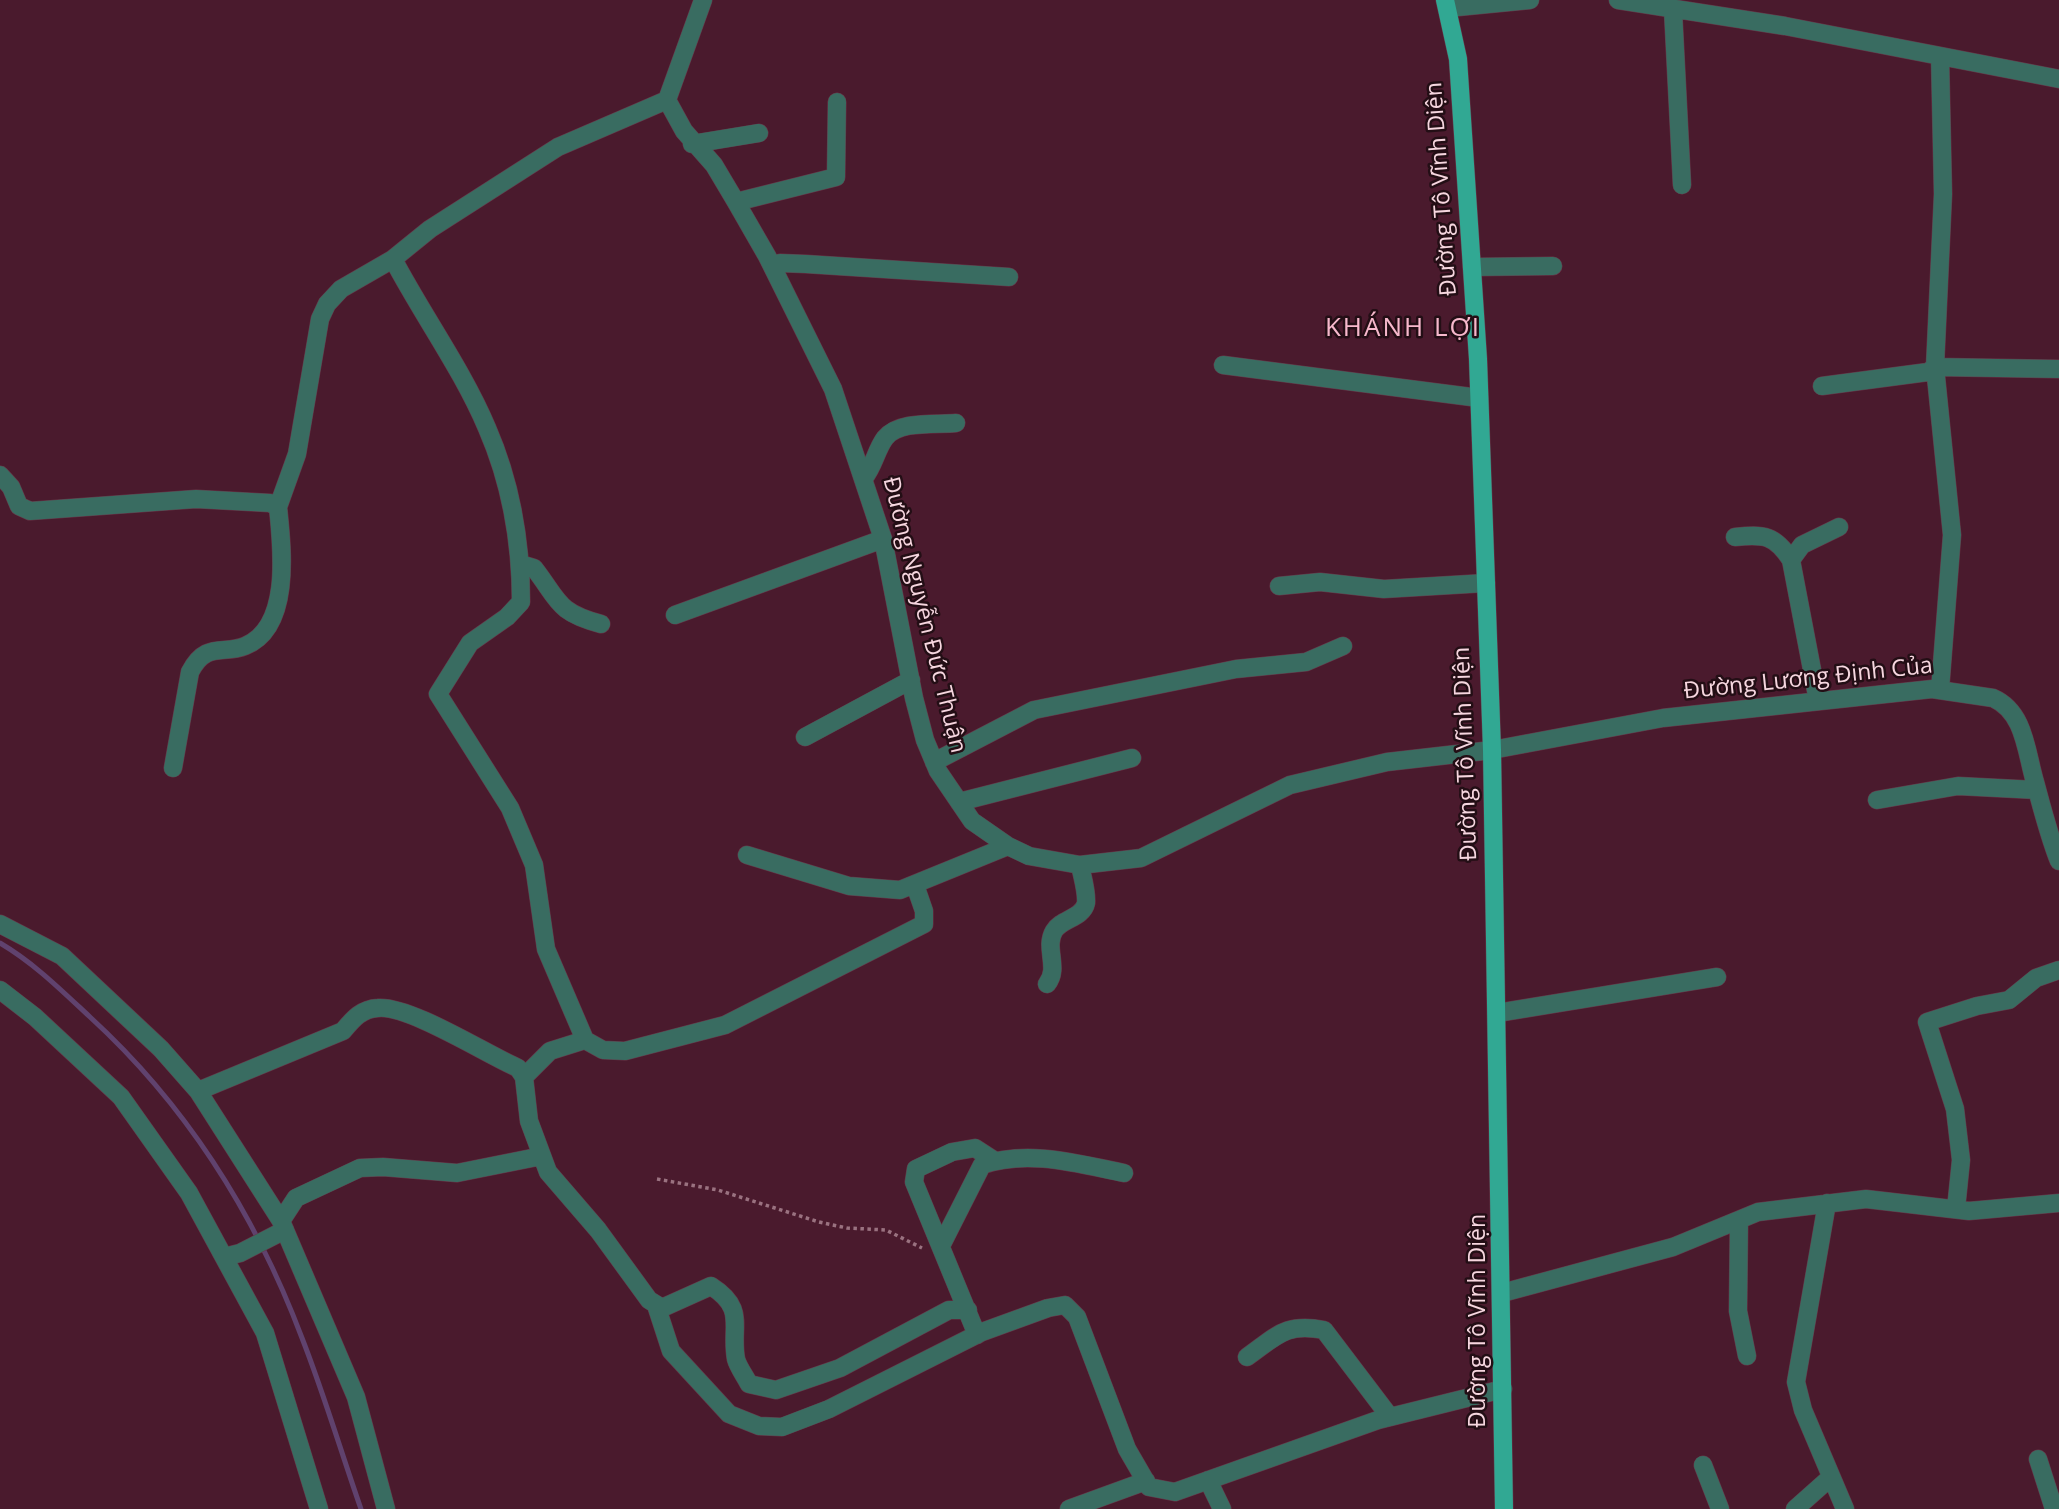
<!DOCTYPE html>
<html>
<head>
<meta charset="utf-8">
<style>
	body { margin:0 }
	canvas { display:block; background:#4a1a2d }
</style>
</head>
<body>
<canvas width="2059" height="1509"></canvas>
<script>
const g = document.querySelector('canvas').getContext('2d');
g.lineJoin = 'round';
function stroke(path, color, width, dash) {
  g.strokeStyle = color;
  g.lineWidth = width;
  g.lineCap = dash ? 'butt' : 'round';
  g.setLineDash(dash || []);
  g.stroke(path);
}
function write(font, color, halo, rows, align = 'center') {
  g.font = font + ' "Open Sans",sans-serif';
  g.lineWidth = 5;
  g.setLineDash([]);
  g.textBaseline = 'middle';
  g.strokeStyle = halo;
  g.fillStyle = color;
  for (const [text, x, y, turn = 0] of rows) {
    g.save();
    g.translate(x, y);
    g.rotate((+turn || 0) * Math.PI / 180);
    g.textAlign = isNaN(turn) ? turn : align;
    if (halo) g.strokeText(text, 0, 0);
    g.fillText(text, 0, 0);
    g.restore();
  }
}
stroke(new Path2D(`
	M 0,943 C 34,963 61,990 90,1017 C 186,1105 256,1216 302,1338 C 324,1394 341,1452 361,1509`), '#60426e', 5);
const minor = new Path2D(`
	M 703,0 L 667,100 L 684,131 L 714,165 L 736,202 L 767,256 L 833,389 L 883,539 L 914,698 L 925,740 L 938,771 L 972,821 L 1008,846 L 1029,856 L 1080,865 L 1141,858 L 1290,785 L 1387,762 L 1492,750 L 1663,718 L 1932,689 L 1993,698 C 2025,712 2026,752 2035,782 C 2042,808 2049,836 2059,861
	M 1618,0 L 1785,26 L 2059,79
	M 1448,8 L 1530,0
	M 1673,10 L 1682,185
	M 692,144 L 759,133
	M 736,202 L 836,177 L 837,102
	M 393,259 C 423,316 462,369 487,428 C 511,483 521,543 521,602 L 507,617 L 470,643 L 438,694 L 510,808 L 534,865 L 546,949 L 585,1040 L 603,1050 L 625,1051 L 725,1025 L 924,924 L 924,911 L 915,885
	M 772,266 L 780,263 L 806,264 L 1009,277
	M 1472,267 L 1553,266
	M 1223,365 L 1479,398
	M 1822,386 L 1928,372 L 1935,367 L 2059,369
	M 0,475 L 11,487 L 19,506 L 30,511 L 196,499 L 270,503 L 278,507 C 282,547 292,627 245,646 C 223,655 206,641 190,672 L 173,768
	M 864,478 C 874,466 876,450 885,438 C 899,420 936,425 956,423
	M 278,507 L 297,454 L 320,319 L 327,304 L 341,289 L 393,259 L 430,229 L 558,147 L 667,100
	M 1735,537 C 1764,534 1775,535 1791,560 L 1818,701
	M 1791,560 L 1802,545 L 1839,527
	M 521,564 L 534,568 C 559,600 556,612 601,624
	M 1279,586 L 1320,582 L 1384,589 L 1486,583
	M 675,615 L 883,539
	M 1940,690 L 1952,535 L 1935,367 L 1943,194 L 1940,56
	M 805,737 L 911,680
	M 934,762 L 1034,710 L 1236,669 L 1306,662 L 1343,646
	M 1877,800 L 1958,786 L 2037,790
	M 959,802 L 1132,758
	M 747,855 L 849,886 L 900,890 L 1008,846
	M 0,924 L 62,956 L 161,1049 L 198,1091 L 281,1221 L 356,1397 L 386,1509
	M 1047,984 C 1060,968 1044,948 1054,931 C 1061,919 1083,918 1086,903 C 1087,891 1082,876 1080,865
	M 0,990 L 35,1017 L 121,1097 L 189,1193 L 265,1333 L 319,1509
	M 1497,1013 L 1717,977
	M 524,1077 L 550,1051 L 585,1040
	M 198,1091 L 343,1031 C 353,1019 361,1009 378,1008 C 409,1005 486,1054 518,1068 L 524,1077 L 529,1121 L 548,1172 L 598,1230 L 649,1300 L 662,1308 L 711,1286 C 747,1309 730,1326 736,1359 C 738,1367 745,1376 749,1384 L 776,1390 L 840,1368 L 949,1310 L 968,1310
	M 1827,1203 L 1796,1382 L 1803,1410 L 1845,1509
	M 1956,1209 L 1961,1160 L 1955,1109 L 1927,1022 L 1977,1006 L 2009,1000 L 2036,978 L 2059,970
	M 1739,1220 L 1738,1311 L 1747,1356
	M 281,1221 L 296,1198 L 360,1168 L 383,1167 L 457,1173 L 542,1156
	M 942,1244 L 982,1165 C 1028,1149 1079,1164 1124,1173
	M 224,1257 L 240,1253 L 285,1230
	M 1502,1293 L 1673,1247 L 1758,1212 L 1866,1199 L 1969,1211 L 2059,1203
	M 656,1305 L 671,1351 L 729,1414 L 759,1426 L 782,1427 L 829,1409 L 982,1332 L 1048,1308 L 1065,1305 L 1077,1317 L 1127,1449 L 1149,1487 L 1175,1492 L 1378,1420 L 1503,1389
	M 977,1335 L 914,1182 L 916,1169 L 952,1152 L 975,1148 L 995,1161
	M 1247,1357 C 1278,1335 1285,1323 1324,1330 L 1390,1417
	M 2038,1459 L 2054,1509
	M 1703,1465 L 1720,1509
	M 1208,1480 L 1222,1509
	M 1069,1509 L 1146,1481
	M 1795,1509 L 1831,1477`);
const major = new Path2D(`
	M 1445,0 L 1458,59 L 1478,359 L 1492,750 L 1504,1509`);
stroke(minor, '#663849', 19);
stroke(major, '#663849', 19);
stroke(new Path2D(`
	M 657,1179 L 718,1190 L 819,1222 L 847,1228 L 886,1230 L 922,1248`), '#9a7280', 3.5, [3.5, 3.5]);
stroke(minor, '#396c61', 18);
stroke(major, '#31a893', 18);
write('23px', '#f6d6df', '#230e15', [
	["Đường Tô Vĩnh Diện",1442,189,-94],
	["Đường Nguyễn Đức Thuận",924,615,76],
	["Đường Lương Định Của",1808,679,-6],
	["Đường Tô Vĩnh Diện",1466,754,-92],
	["Đường Tô Vĩnh Diện",1478,1321,-90]
]);
g.letterSpacing = '2px';
write('26px', '#f7b8cc', '#230e15', [
	["KHÁNH LỢI",1403,329]
]);
g.letterSpacing = '0px';
</script>
</body>
</html>
